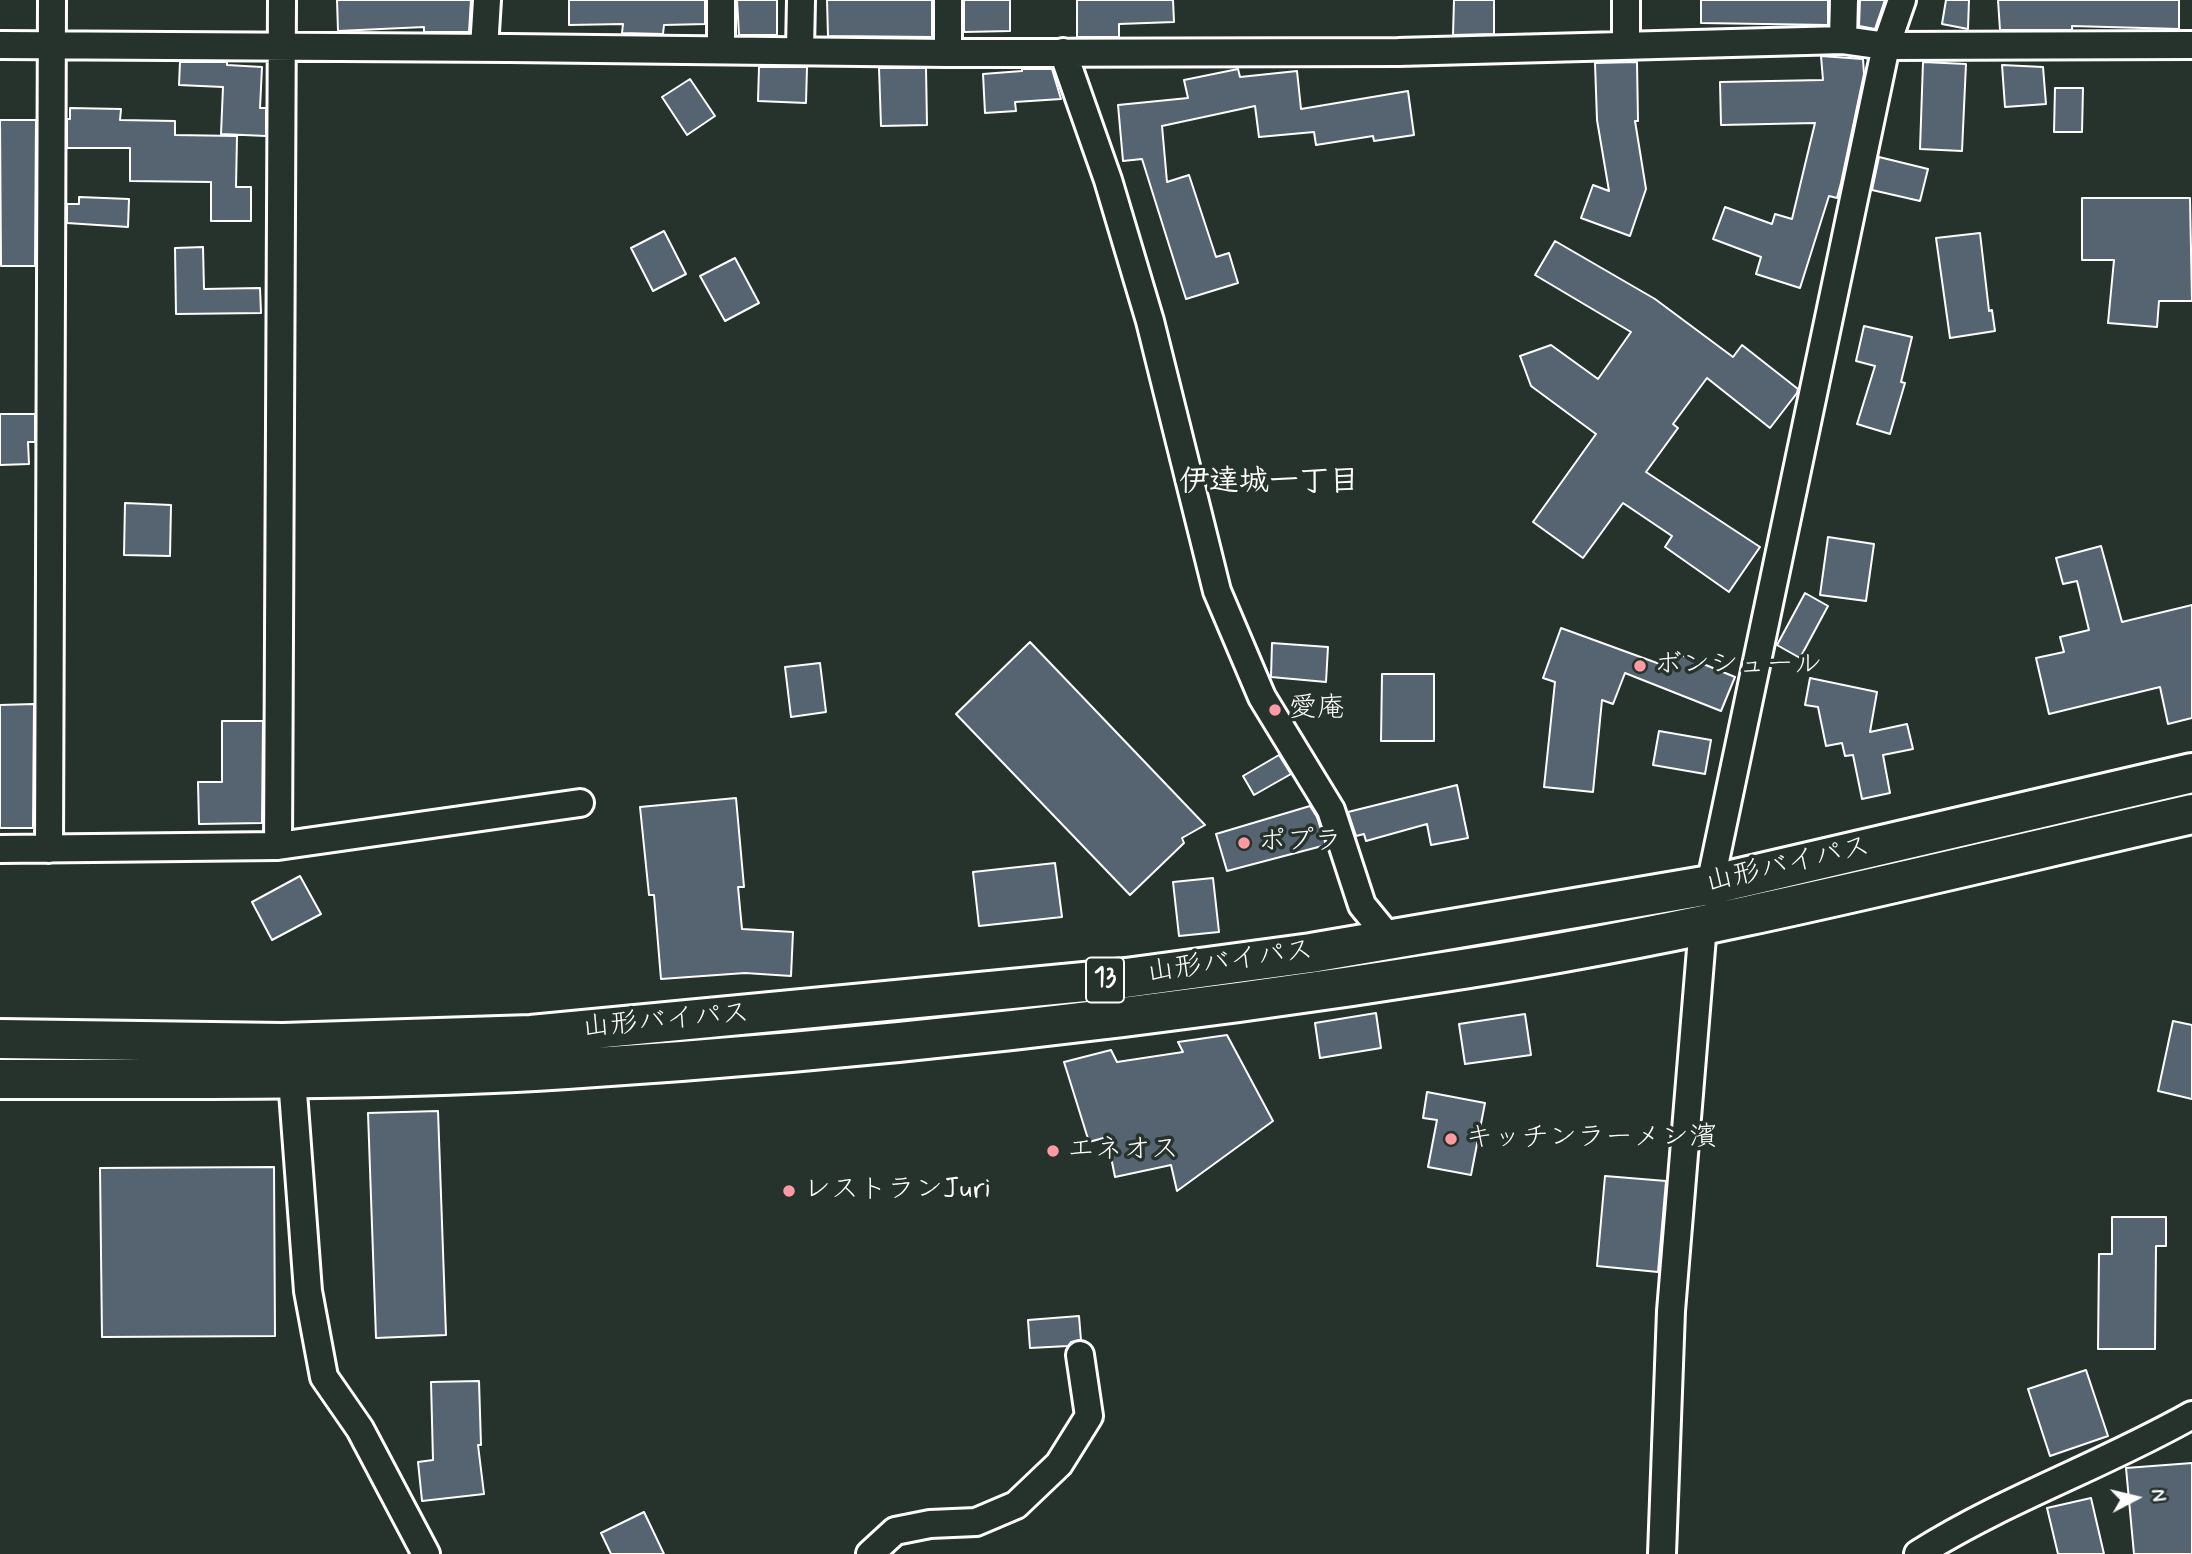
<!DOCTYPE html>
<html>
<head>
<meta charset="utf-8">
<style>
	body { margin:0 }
	#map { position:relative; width:2192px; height:1554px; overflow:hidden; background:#26332d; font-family:Mynerve,sans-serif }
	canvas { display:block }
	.north { position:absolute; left:2101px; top:1463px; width:70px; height:70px; -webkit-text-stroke:5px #26332d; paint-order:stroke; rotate:83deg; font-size:19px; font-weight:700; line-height:28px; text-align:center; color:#fff }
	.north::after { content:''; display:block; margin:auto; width:24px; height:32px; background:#fff; clip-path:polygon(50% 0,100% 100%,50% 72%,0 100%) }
</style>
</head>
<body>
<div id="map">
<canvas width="2192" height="1554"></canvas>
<div class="north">N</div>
</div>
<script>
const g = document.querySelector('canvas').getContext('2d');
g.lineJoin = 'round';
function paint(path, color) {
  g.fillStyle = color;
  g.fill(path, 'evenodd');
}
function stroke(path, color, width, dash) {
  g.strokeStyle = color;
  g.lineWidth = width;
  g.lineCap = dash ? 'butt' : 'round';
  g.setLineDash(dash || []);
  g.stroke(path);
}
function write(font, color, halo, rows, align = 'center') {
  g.font = font + ' Mynerve,"Klee One",sans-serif';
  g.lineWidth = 7;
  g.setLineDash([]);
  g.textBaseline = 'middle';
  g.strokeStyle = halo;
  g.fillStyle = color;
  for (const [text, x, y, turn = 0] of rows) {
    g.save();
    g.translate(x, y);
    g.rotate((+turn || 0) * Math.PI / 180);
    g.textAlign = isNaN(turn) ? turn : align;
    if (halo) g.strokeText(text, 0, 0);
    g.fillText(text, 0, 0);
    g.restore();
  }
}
const building = new Path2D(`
	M 337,0 L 471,0 L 469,32 L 424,32 L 424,27 L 338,31 Z
	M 569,0 L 705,0 L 705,24 L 664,25 L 663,34 L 622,33 L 623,24 L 569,25 Z
	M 737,0 L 777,0 L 777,35 L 739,35 Z
	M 827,0 L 932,0 L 932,37 L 828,36 Z
	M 964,0 L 1010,0 L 1010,31 L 964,32 Z
	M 1077,0 L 1173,0 L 1174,22 L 1119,24 L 1119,37 L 1077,37 Z
	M 1454,0 L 1494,0 L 1494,34 L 1453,35 Z
	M 1701,0 L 1828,0 L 1828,25 L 1701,23 Z
	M 1860,0 L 1885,0 L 1875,29 L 1859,26 Z
	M 1946,0 L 1969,0 L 1968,29 L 1942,24 Z
	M 1998,0 L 2179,0 L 2179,29 L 2072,26 L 2072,30 L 2000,30 Z
	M 1821,56 L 1863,59 L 1864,74 L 1841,183 L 1837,198 L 1829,196 L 1800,288 L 1756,274 L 1761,257 L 1713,239 L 1725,207 L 1772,224 L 1775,214 L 1792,219 L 1815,123 L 1721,125 L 1720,82 L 1823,80 Z
	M 180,62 L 227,62 L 227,65 L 262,67 L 260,108 L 266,108 L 266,136 L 221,134 L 223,87 L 179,85 Z
	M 1637,62 L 1638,121 L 1635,121 L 1646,189 L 1630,236 L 1581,218 L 1593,185 L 1609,191 L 1597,120 L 1595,63 Z
	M 1923,62 L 1966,64 L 1962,151 L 1920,149 Z
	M 2002,65 L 2043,67 L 2046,104 L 2005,107 Z
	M 759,67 L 807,67 L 806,103 L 758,101 Z
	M 879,68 L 926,68 L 927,125 L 881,126 Z
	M 1022,69 L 1052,69 L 1061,99 L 1015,102 L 1016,111 L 985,113 L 983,74 L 1022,71 Z
	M 1238,69 L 1240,77 L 1297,71 L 1301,109 L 1408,91 L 1414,135 L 1374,141 L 1373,136 L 1316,145 L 1314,132 L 1259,137 L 1255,106 L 1162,126 L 1167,182 L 1189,175 L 1216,257 L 1229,253 L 1238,283 L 1186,299 L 1142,159 L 1123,161 L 1118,105 L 1188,98 L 1184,80 Z
	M 690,79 L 715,116 L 687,135 L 662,97 Z
	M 2055,88 L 2083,88 L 2082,132 L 2054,132 Z
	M 70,108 L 121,109 L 120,120 L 175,121 L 175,135 L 237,136 L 236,187 L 251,187 L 251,221 L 211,221 L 211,182 L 130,181 L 130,148 L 67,148 L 67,119 L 70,119 Z
	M 0,120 L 36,120 L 35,266 L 1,266 Z
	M 1879,157 L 1928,169 L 1920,201 L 1872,190 Z
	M 79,197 L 129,199 L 128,227 L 67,223 L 67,204 L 79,204 Z
	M 2082,198 L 2190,198 L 2192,301 L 2159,301 L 2157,327 L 2108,323 L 2114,260 L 2082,260 Z
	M 664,231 L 686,274 L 653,291 L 631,248 Z
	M 1980,233 L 1989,311 L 1992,310 L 1995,331 L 1950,338 L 1936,238 Z
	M 1555,241 L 1655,299 L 1733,357 L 1742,345 L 1798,389 L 1797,393 L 1770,428 L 1707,378 L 1673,424 L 1678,428 L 1646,472 L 1760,547 L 1729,592 L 1665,547 L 1672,536 L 1623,503 L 1583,558 L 1533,522 L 1596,434 L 1531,386 L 1520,356 L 1551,345 L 1598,379 L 1631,332 L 1535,275 Z
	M 203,247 L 204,289 L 260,288 L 261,313 L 176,314 L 175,248 Z
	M 735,258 L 759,303 L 725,321 L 700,276 Z
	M 1864,326 L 1912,337 L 1901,382 L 1905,383 L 1890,434 L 1857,424 L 1875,366 L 1856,361 Z
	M 0,414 L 35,414 L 35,442 L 28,442 L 29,464 L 0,465 Z
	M 125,503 L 171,505 L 170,556 L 124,555 Z
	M 1828,537 L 1874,544 L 1866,601 L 1820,595 Z
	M 2101,546 L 2122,622 L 2192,605 L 2192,718 L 2168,724 L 2160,687 L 2049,714 L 2036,658 L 2064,652 L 2060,637 L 2089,630 L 2077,581 L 2063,584 L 2056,558 Z
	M 1805,593 L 1828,606 L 1800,658 L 1777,645 Z
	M 1561,628 L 1668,667 L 1674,652 L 1735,677 L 1721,711 L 1625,673 L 1613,704 L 1602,700 L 1593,792 L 1544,787 L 1555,682 L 1543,678 Z
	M 1030,642 L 1205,825 L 1182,838 L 1184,843 L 1130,895 L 956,714 Z
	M 1272,643 L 1328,647 L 1326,682 L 1271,677 Z
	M 820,663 L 826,712 L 791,717 L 785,667 Z
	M 1382,674 L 1434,674 L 1434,741 L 1381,741 Z
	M 1810,678 L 1877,692 L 1870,732 L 1907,724 L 1913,749 L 1883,755 L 1890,793 L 1862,799 L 1853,755 L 1845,756 L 1842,743 L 1826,746 L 1818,707 L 1805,705 Z
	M 34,704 L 33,828 L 0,828 L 0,705 Z
	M 222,721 L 263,721 L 262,823 L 199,824 L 198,782 L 222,782 Z
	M 1659,731 L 1711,740 L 1705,774 L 1653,765 Z
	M 1279,755 L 1291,774 L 1254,795 L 1243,776 Z
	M 1457,785 L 1468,838 L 1431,845 L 1427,824 L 1366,841 L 1364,834 L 1356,836 L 1348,812 Z
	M 736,798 L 744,887 L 738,887 L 742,929 L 793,932 L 791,976 L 745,973 L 661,979 L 654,895 L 649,895 L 640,807 Z
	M 1310,806 L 1317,817 L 1326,845 L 1227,871 L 1216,834 Z
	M 1055,863 L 1062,917 L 979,926 L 973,872 Z
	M 300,876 L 321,914 L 272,940 L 252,902 Z
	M 1213,878 L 1219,932 L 1179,936 L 1173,882 Z
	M 1376,1013 L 1381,1048 L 1320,1058 L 1315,1023 Z
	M 1525,1014 L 1531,1055 L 1465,1064 L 1459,1024 Z
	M 2173,1021 L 2192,1025 L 2192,1099 L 2158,1091 Z
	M 1227,1035 L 1273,1121 L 1177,1191 L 1171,1165 L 1115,1177 L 1107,1137 L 1089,1142 L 1064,1062 L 1111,1050 L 1117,1062 L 1183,1052 L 1178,1042 Z
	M 1427,1092 L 1485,1103 L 1471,1175 L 1428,1167 L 1437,1120 L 1423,1118 Z
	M 438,1111 L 446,1335 L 376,1338 L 368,1113 Z
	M 274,1167 L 275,1336 L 102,1337 L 100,1168 Z
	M 1605,1176 L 1666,1181 L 1658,1272 L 1597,1266 Z
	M 2112,1217 L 2166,1217 L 2166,1246 L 2156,1246 L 2155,1349 L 2098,1349 L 2099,1254 L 2112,1254 Z
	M 1079,1316 L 1081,1340 L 1071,1342 L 1068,1346 L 1030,1348 L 1028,1320 Z
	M 2086,1370 L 2108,1436 L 2050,1456 L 2028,1389 Z
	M 479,1381 L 481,1445 L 478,1445 L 484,1494 L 422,1501 L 418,1462 L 433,1460 L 431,1382 Z
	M 2192,1463 L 2192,1554 L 2134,1554 L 2126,1468 Z
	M 2091,1498 L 2104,1554 L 2058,1554 L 2047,1508 Z
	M 644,1512 L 664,1554 L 611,1554 L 601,1533 Z`);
paint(building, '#566370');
stroke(building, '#fff', 2);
const minor = new Path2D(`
	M 721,0 L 721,50
	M 1626,0 L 1626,46
	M 1843,40 L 1844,0
	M 0,45 L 509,48 L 948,53 L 1398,52 L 1843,40 L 1886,46 L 2192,45
	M 484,48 L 487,0
	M 800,50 L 801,0
	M 1063,52 L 1108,180 L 1150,321 L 1217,591 L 1262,697 L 1331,810 L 1362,905 L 1389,938
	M 948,53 L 948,0
	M 278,846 L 282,0
	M 0,849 L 278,846 L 580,803
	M 49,849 L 52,0
	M 1710,885 L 1886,46 L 1902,0
	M 292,1079 L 308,1291 L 324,1377 L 360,1429 L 426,1554
	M 870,1554 L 895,1531 L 930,1524 L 976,1522 L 1016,1505 L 1059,1464 L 1089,1416 L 1080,1355
	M 1662,1554 L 1671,1311 L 1703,925
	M 1918,1554 C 2005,1499 2102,1466 2192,1415`);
const highway = new Path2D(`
	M 0,1039 L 283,1043 L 531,1035 L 1126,978 L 1311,953 L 1710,885 L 2192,773
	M 0,1079 C 189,1079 379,1081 567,1069 C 867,1050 1167,1016 1463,969 C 1708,931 1950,869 2192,814`);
stroke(minor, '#fff', 32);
stroke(highway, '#fff', 44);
stroke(minor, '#26332d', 26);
stroke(highway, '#26332d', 38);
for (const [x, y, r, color] of [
	[1640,666,7,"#ff9aa2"],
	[1275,710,7,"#ff9aa2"],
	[1244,843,7,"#ff9aa2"],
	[1451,1139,7,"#ff9aa2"],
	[1053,1151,7,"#ff9aa2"],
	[789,1191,7,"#ff9aa2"]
]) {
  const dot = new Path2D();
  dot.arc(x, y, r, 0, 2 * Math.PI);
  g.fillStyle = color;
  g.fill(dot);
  stroke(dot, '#26332d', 2.5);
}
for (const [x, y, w] of [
	[1105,980,38]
]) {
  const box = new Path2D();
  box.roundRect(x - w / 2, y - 22.5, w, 45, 5);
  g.fillStyle = '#26332d';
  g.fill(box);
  stroke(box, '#fff', 2);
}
write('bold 26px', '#fff', null, [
	["13",1105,980]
]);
write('28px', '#fff', '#26332d', [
	["ボンシュール",1654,666],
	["愛庵",1289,710],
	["ポプラ",1258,843],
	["キッチンラーメン濱",1465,1139],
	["エネオス",1067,1151],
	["レストランJuri",803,1191]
], 'left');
write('28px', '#fff', '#26332d', [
	["山形バイパス",1788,866,-13],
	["山形バイパス",1230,963,-8],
	["山形バイパス",666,1022,-5]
]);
write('bold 30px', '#fff', '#26332d', [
	["伊達城一丁目",1269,484]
]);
</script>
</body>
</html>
